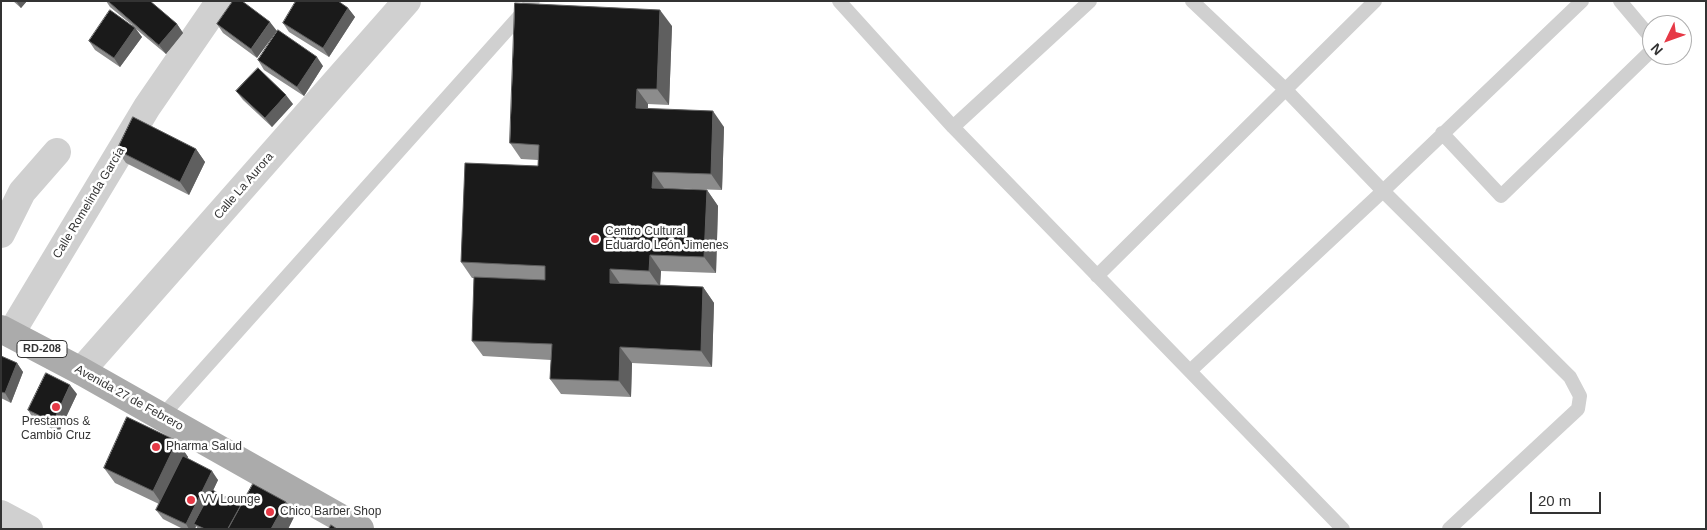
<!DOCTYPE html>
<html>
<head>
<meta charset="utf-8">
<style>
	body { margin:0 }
	#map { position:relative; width:1707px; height:530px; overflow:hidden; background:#fff; font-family:Arial,sans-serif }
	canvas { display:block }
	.frame { position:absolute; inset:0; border:2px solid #333; pointer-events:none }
	.north { position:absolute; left:1642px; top:15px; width:50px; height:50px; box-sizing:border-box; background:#fff; border:1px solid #adadad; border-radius:50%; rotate:228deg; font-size:14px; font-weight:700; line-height:20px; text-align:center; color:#333 }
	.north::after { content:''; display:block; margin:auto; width:18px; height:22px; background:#e63946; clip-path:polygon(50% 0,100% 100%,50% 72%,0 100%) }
	.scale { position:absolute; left:1530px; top:492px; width:71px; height:22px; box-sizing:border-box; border:2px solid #333; border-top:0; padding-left:6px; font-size:15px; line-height:18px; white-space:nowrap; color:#333; -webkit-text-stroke:4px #fff; paint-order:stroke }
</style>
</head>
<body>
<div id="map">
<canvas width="1707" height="530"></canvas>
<div class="frame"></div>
<div class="north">N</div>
<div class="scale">20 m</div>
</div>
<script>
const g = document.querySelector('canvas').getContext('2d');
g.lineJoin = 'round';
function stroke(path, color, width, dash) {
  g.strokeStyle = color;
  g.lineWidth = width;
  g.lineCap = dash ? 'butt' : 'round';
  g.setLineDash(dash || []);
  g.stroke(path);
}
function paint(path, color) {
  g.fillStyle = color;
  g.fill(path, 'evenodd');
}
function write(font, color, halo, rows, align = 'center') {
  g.font = font + ' Arial,sans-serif';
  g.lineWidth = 5;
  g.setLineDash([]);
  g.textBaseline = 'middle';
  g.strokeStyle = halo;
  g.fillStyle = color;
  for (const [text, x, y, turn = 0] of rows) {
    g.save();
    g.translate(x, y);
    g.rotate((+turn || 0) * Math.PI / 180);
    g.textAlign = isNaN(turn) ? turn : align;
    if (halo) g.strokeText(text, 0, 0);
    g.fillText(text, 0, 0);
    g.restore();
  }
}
stroke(new Path2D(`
	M 839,1 L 953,127 L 1343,529
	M 1192,1 L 1286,90 L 1383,191 L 1570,377 L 1580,396 L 1578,409 L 1449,529
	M 1620,1 L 1652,39
	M 953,127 L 1090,1
	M 1442,133 L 1501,196 L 1652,50
	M 1097,276 L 1375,1
	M 1190,371 L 1383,191 L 1582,1
	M 162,416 L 533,1`), '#d0d0d0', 14);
stroke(new Path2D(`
	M 1,234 L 22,192 L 57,152
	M 11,333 L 147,107 L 220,1
	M 81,371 L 407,1
	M 1,514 L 29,529`), '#d0d0d0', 28);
stroke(new Path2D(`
	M 1,329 L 81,371 L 360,529`), '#ababab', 28);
paint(new Path2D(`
	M 13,1 L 27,1 L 21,8 Z
	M 106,1 L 150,1 L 177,24 L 183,33 L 166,54 L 136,29 L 142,37 L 120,67 L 95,50 L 89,41 L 132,25 L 110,7 Z
	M 233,1 L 257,58 L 223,33 L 217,24 Z
	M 348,8 L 355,17 L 329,57 L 289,32 L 283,23 Z
	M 672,26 L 669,105 L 648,104 L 648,108 L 724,127 L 722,190 L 664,188 L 707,190 L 718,206 L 716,273 L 661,271 L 660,285 L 703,287 L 714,303 L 712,367 L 632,363 L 631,397 L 561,394 L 550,379 L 551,360 L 483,356 L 472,341 L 474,278 L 472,278 L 461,262 L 538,166 L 538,160 L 521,159 L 510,143 Z
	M 258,60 L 323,66 L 304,96 L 264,70 Z
	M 236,91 L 293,104 L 272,127 L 243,100 Z
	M 196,149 L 205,162 L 189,195 L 126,163 L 117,150 Z
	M 1,356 L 17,363 L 23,372 L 11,403 L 1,398 Z
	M 77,394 L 59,432 L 34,420 L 28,410 Z
	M 177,441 L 188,457 L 187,459 L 218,480 L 213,490 L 241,505 L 286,502 L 295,515 L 288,529 L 198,529 L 196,526 L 195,529 L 183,529 L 163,519 L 156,510 L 159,504 L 115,483 L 104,468 Z`), '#8c8c8c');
paint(new Path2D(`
	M 16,1 L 27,1 L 21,8 Z
	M 348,8 L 355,17 L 329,57 L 323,48 Z
	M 660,10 L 672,26 L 669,105 L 657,89 Z
	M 270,22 L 277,31 L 257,58 L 251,49 Z
	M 177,24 L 183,33 L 166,54 L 159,45 Z
	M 135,28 L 142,37 L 120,67 L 114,58 Z
	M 317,57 L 323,66 L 304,96 L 297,87 Z
	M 637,89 L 648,104 L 647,124 L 636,108 Z
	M 286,95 L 293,104 L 272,127 L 265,118 Z
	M 713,111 L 724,127 L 722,190 L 711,174 Z
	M 196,149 L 205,162 L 189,195 L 180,182 Z
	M 653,172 L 664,188 L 663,204 L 652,188 Z
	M 707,190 L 718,206 L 716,273 L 704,257 Z
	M 650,255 L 661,271 L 660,287 L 649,271 Z
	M 610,269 L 621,285 L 610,283 Z
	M 703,287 L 714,303 L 712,367 L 701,351 Z
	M 620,347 L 632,363 L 631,397 L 619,381 Z
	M 17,363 L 23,372 L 11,403 L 5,393 Z
	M 70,385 L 77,394 L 59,432 L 53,422 Z
	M 177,441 L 188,457 L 164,507 L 153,491 Z
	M 212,471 L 218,480 L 197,525 L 194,524 L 196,526 L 195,529 L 189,529 L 186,524 Z
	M 286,502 L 295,515 L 288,529 L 271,529 Z`), '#5f5f5f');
const building = new Path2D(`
	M 108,1 L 150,1 L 177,24 L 159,45 Z
	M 233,1 L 242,1 L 270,22 L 251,49 L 217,24 Z
	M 296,1 L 338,1 L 348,8 L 323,48 L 283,23 Z
	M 515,3 L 660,10 L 657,89 L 637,89 L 636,108 L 713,111 L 711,174 L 653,172 L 652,188 L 707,190 L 704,257 L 650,255 L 649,271 L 610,269 L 610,283 L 703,287 L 701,351 L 620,347 L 619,381 L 550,379 L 552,344 L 472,341 L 474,277 L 545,280 L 545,266 L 461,262 L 465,163 L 538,166 L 539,145 L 510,143 Z
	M 110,10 L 135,28 L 114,58 L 89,41 Z
	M 278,30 L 317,57 L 297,87 L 258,60 Z
	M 258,68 L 286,95 L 265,118 L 236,91 Z
	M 133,117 L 196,149 L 180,182 L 117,150 Z
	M 1,356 L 17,363 L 5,393 L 1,392 Z
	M 46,373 L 70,385 L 53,422 L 28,410 Z
	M 127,417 L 177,441 L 153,491 L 104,468 Z
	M 183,456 L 212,471 L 186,524 L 156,510 Z
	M 253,484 L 286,502 L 271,529 L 228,529 Z
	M 212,490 L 241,505 L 228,529 L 205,529 L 194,524 Z
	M 331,525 L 337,529 L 329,529 Z`);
paint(building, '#1a1a1a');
stroke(building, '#5f5f5f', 1);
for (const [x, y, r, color] of [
	[595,239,5,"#e63946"],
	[56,407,5,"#e63946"],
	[156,447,5,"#e63946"],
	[191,500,5,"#e63946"],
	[270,512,5,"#e63946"]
]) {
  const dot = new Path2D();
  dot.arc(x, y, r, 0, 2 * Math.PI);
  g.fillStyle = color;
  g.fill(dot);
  stroke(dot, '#fff', 2);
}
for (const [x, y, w] of [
	[42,349,50]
]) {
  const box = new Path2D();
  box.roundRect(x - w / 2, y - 8.5, w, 17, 4);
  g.fillStyle = '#fff';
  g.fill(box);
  stroke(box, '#333', 1);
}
write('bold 11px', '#333', null, [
	["RD-208",42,349]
]);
write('12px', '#333', '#fff', [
	["Calle La Aurora",244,186,-49],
	["Calle Romelinda García",89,203,-59],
	["Avenida 27 de Febrero",129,398,29]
]);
write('12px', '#333', '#fff', [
	["Centro Cultural",605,232],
	["Eduardo León Jimenes",605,246],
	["Prestamos &",56,422,"center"],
	["Cambio Cruz",56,436,"center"],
	["Pharma Salud",166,447],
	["VV Lounge",201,500],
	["Chico Barber Shop",280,512]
], 'left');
</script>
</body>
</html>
